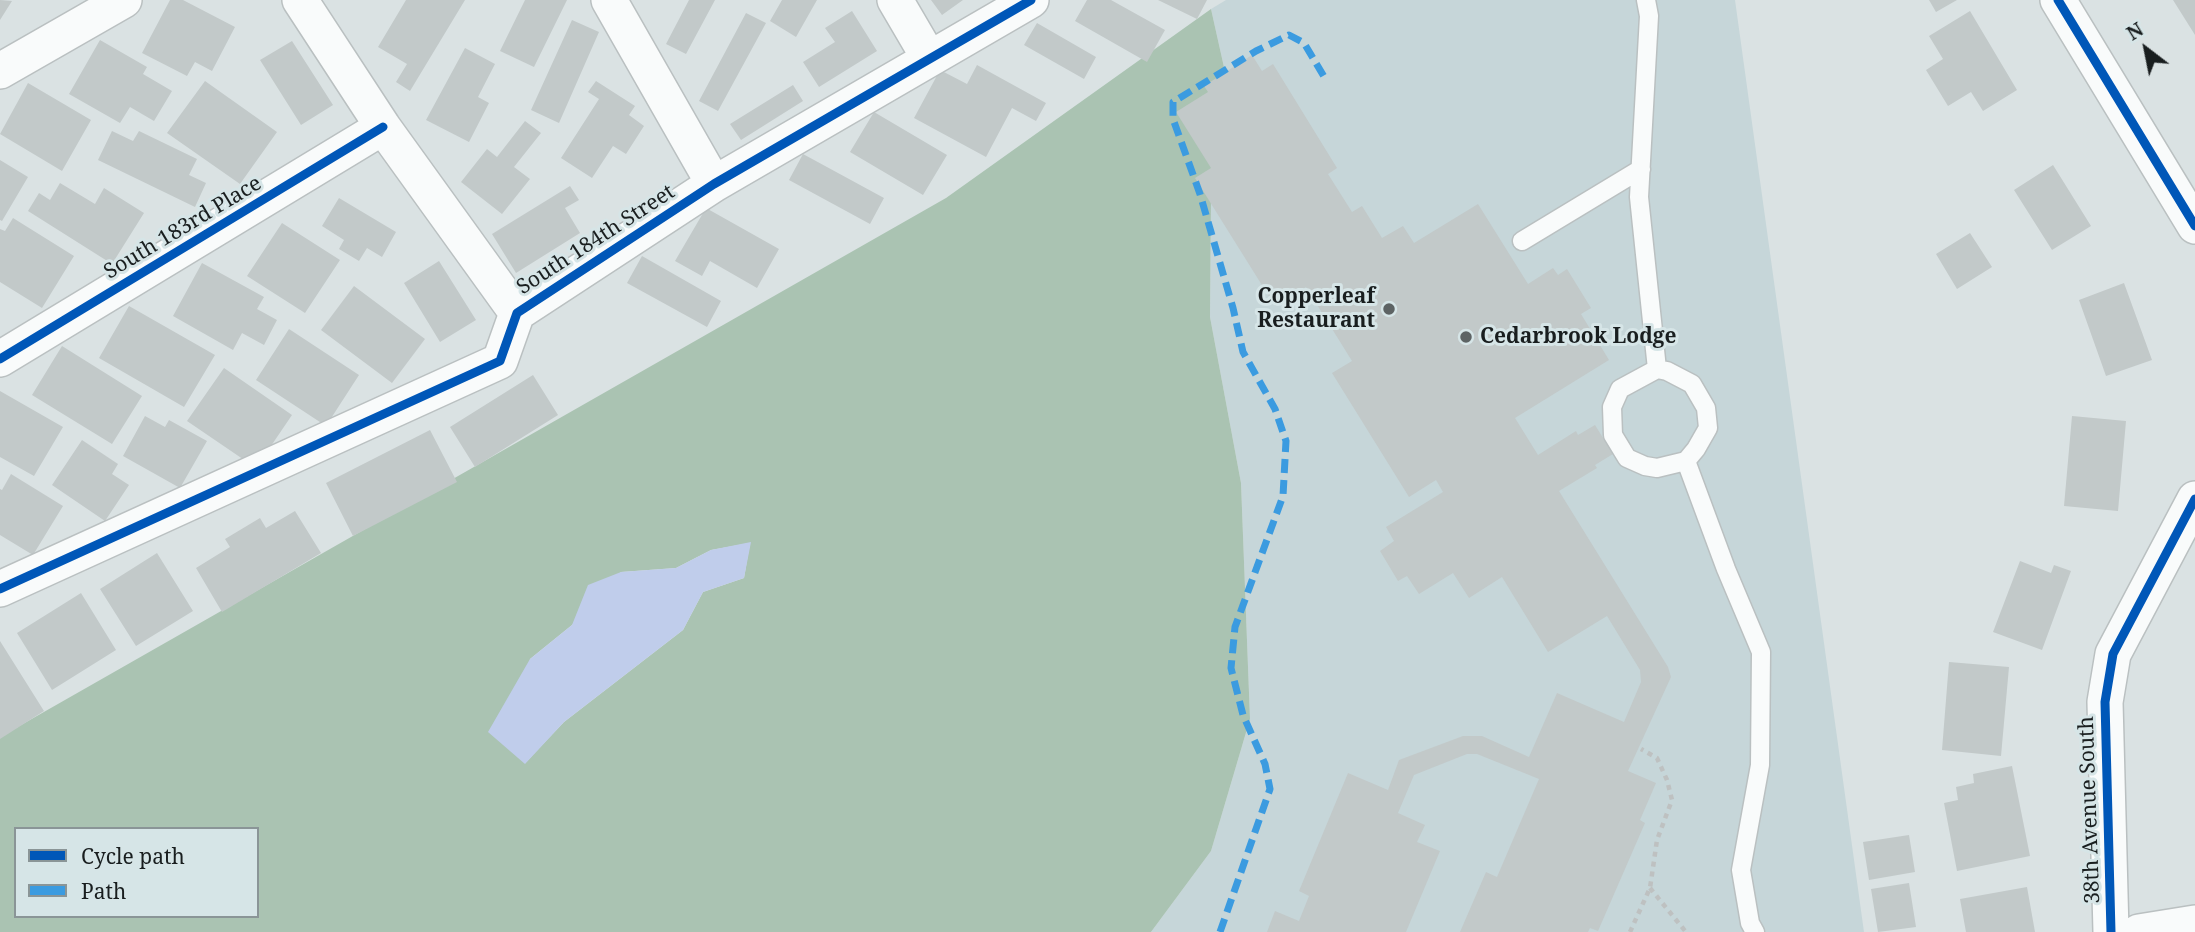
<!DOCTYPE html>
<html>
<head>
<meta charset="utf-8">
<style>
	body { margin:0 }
	#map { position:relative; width:2195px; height:932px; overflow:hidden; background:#dae2e3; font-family:"Noto Serif",serif }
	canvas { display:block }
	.legend { position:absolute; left:14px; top:827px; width:245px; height:91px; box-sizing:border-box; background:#d6e5e7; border:2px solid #8a9597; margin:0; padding:9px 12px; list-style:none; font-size:21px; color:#191e1f }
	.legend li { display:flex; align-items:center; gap:14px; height:35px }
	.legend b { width:35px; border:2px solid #8a9597 }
	.north { position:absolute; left:2111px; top:14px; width:70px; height:70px; -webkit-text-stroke:5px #d6e5e7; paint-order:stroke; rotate:328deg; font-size:19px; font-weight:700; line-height:28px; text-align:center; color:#191e1f }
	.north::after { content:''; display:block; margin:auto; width:24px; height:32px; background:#191e1f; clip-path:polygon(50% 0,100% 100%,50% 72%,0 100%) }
</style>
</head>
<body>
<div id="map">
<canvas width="2195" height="932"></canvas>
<ul class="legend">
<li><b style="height:9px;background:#0057b8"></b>Cycle path</li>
<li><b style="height:9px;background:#3b9be0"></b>Path</li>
</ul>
<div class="north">N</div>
</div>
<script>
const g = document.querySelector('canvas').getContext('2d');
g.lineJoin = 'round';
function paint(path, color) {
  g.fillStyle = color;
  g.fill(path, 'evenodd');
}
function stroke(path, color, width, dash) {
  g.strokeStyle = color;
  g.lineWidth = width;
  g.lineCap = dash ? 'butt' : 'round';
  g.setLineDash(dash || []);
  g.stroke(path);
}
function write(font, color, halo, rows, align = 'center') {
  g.font = font + ' "Noto Serif",serif';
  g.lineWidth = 6;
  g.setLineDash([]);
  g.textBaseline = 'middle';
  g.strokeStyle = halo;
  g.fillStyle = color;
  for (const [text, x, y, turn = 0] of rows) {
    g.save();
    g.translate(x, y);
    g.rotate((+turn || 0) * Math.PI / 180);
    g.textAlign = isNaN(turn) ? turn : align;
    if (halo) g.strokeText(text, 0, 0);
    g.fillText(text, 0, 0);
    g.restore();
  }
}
paint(new Path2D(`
	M 1226,0 L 1735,0 L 1864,932 L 1151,932 L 1211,851 L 1250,719 L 1241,483 L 1210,317 L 1211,201 L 1238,130 L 1211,9 Z`), '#c6d6d9');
paint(new Path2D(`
	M 1211,9 L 1238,130 L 1211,201 L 1210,317 L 1241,483 L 1250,719 L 1211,851 L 1151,932 L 0,932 L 0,737 L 946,198 ZM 750,543 L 744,578 L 703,592 L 683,630 L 564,722 L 525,763 L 530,659 L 572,625 L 621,572 L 676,568 L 711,550 ZM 16,829 L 257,829 L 257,916 L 16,916 Z`), '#aac3b2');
paint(new Path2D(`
	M 751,542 L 744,578 L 703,592 L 683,630 L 564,722 L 525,764 L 488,732 L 530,659 L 572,625 L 588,585 L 621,572 L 676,568 L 711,550 Z`), '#c0cdeb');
paint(new Path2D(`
	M 0,0 L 12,1 L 0,20 Z
	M 170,0 L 183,0 L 235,27 L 212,71 L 195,62 L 187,76 L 142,53 Z
	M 406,0 L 465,0 L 410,91 L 396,82 L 407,64 L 378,47 Z
	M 525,0 L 567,0 L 534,67 L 500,51 Z
	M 689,0 L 715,0 L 686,54 L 666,44 Z
	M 782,0 L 817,0 L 796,37 L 770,21 Z
	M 931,0 L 963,0 L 942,15 Z
	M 1087,0 L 1111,0 L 1165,30 L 1147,62 L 1075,21 Z
	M 1158,0 L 1207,0 L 1197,19 Z
	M 1929,0 L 1957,0 L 1936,12 Z
	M 2173,0 L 2195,0 L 2195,35 Z
	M 852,11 L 877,51 L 819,87 L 803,62 L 835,42 L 825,28 Z
	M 1970,11 L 2017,90 L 1983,111 L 1971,92 L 1948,106 L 1926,70 L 1943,59 L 1929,36 Z
	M 746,13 L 766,23 L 718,111 L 699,101 Z
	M 572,20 L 599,32 L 559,123 L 531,110 Z
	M 1037,23 L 1096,57 L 1084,79 L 1024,45 Z
	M 100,40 L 147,67 L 143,74 L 172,91 L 154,121 L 130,107 L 120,123 L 69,94 Z
	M 292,41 L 333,105 L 301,125 L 260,60 Z
	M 465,48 L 495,64 L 478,97 L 489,103 L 469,142 L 426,120 Z
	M 1252,55 L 1262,71 L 1273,64 L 1337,168 L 1328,174 L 1352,212 L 1362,206 L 1382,238 L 1403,226 L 1414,243 L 1478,204 L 1528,284 L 1553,268 L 1558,275 L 1567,269 L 1591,308 L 1581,314 L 1609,360 L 1515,418 L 1538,455 L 1576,431 L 1578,435 L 1595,425 L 1613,454 L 1595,465 L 1597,468 L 1559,491 L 1668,667 L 1671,677 L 1628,771 L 1656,783 L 1640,820 L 1645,823 L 1598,931 L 1590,928 L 1588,932 L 1460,932 L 1486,872 L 1497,877 L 1539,779 L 1477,754 L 1467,754 L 1414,775 L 1398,813 L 1425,825 L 1417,842 L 1440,851 L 1406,932 L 1267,932 L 1275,911 L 1299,921 L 1309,896 L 1299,891 L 1348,773 L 1388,790 L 1399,760 L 1463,736 L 1482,736 L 1529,757 L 1557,693 L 1624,722 L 1641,682 L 1640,670 L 1607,616 L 1548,652 L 1502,577 L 1469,598 L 1453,573 L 1419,594 L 1407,576 L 1398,581 L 1380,551 L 1394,541 L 1386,527 L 1443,492 L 1436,480 L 1409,497 L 1332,373 L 1352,361 L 1306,287 L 1275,306 L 1195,178 L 1211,168 L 1176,112 L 1208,92 L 1204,86 Z
	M 977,65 L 1046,103 L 1036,121 L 1012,108 L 986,157 L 914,118 L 940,70 L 967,84 Z
	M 205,81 L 277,132 L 240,184 L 167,133 Z
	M 596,81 L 635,106 L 629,115 L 644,126 L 626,154 L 613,146 L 592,178 L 561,158 L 599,99 L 588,92 Z
	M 28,83 L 91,120 L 62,171 L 0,134 Z
	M 793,85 L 803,101 L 741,140 L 730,124 Z
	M 874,112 L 947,155 L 923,195 L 850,152 Z
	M 525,121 L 541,133 L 514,167 L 530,179 L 502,214 L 461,182 L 487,149 L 497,157 Z
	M 112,131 L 133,141 L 139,131 L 197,159 L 189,175 L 206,183 L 195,207 L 98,160 Z
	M 803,154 L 884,198 L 870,224 L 789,180 Z
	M 0,160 L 28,177 L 2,221 L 0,220 Z
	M 2053,165 L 2091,226 L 2052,250 L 2014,190 Z
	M 60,183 L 95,204 L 104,188 L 144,213 L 112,264 L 28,211 L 39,193 L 50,200 Z
	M 570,186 L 579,200 L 565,208 L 580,233 L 516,273 L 492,234 Z
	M 339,198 L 396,232 L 382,257 L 367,248 L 359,261 L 339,249 L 344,240 L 322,226 Z
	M 706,208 L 779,249 L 757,288 L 710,261 L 702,276 L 675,261 Z
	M 13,218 L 74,256 L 42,308 L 0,282 L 0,229 L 5,231 Z
	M 282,223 L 340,260 L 305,313 L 247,276 Z
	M 1970,233 L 1992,267 L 1957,289 L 1936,254 Z
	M 642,256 L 721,301 L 707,327 L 627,283 Z
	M 439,261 L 476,320 L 440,342 L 404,283 Z
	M 202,263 L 264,297 L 257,309 L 277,320 L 264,345 L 242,333 L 233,350 L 173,316 Z
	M 2124,283 L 2152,360 L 2106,376 L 2079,300 Z
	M 354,286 L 425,339 L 392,383 L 321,330 Z
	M 129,306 L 215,355 L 184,407 L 99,358 Z
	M 289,329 L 359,375 L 326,426 L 256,380 Z
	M 62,346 L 142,396 L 112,444 L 32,395 Z
	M 224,368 L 292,415 L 256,468 L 187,421 Z
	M 533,375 L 558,415 L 475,467 L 450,427 Z
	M 0,391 L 63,427 L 34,476 L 0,457 Z
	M 145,416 L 165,427 L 169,420 L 207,441 L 180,488 L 123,456 Z
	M 2072,416 L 2126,421 L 2118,511 L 2064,506 Z
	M 430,430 L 457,482 L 353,536 L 326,483 Z
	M 82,440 L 118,464 L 112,474 L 129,485 L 105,521 L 52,485 Z
	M 11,474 L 63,506 L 33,555 L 0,535 L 0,489 L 2,490 Z
	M 295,511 L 321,553 L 222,612 L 196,568 L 230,547 L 225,539 L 260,518 L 266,528 Z
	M 157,553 L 193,611 L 136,646 L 100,589 Z
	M 2020,561 L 2051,573 L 2054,565 L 2071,571 L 2042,650 L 1993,632 Z
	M 81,593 L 116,650 L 52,690 L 17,633 Z
	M 0,641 L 44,711 L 0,739 Z
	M 1949,662 L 2009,667 L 2001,756 L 1942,750 Z
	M 2012,766 L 2030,856 L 1957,871 L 1944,803 L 1958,800 L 1956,787 L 1974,783 L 1973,774 Z
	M 1909,835 L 1915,872 L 1869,880 L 1863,842 Z
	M 1909,883 L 1916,927 L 1878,932 L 1871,889 Z
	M 2027,887 L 2035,932 L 1966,932 L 1960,899 Z`), '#c2c9c9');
const lane = new Path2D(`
	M 1646,0 L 1649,16 L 1639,197 L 1657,369
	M 1522,241 L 1641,169
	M 1657,369 L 1667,371 L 1692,384 L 1706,408 L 1708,428 L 1696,449 L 1686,461 L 1657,468 L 1645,466 L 1627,458 L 1613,435 L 1612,407 L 1620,389 Z
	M 1686,461 L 1726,569 L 1761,652 L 1760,765 L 1741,870 L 1750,923 L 1755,932`);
const street = new Path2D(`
	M 300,0 L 383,127 L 517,313
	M 609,0 L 714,184
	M 895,0 L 929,58
	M 2058,0 L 2195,226
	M 0,71 L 124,0
	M 0,359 L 383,127
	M 0,589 L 500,361 L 517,313 L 714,184 L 1031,0
	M 2111,932 L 2105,702 L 2113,654 L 2195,499
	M 2139,932 L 2195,923`);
stroke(lane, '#bac0c1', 21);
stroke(street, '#bac0c1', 38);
stroke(new Path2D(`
	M 1650,888 L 1686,932
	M 1630,932 L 1650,888 L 1657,840 L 1672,800 L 1667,780 L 1657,758 L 1641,749`), '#bec1c1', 4.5, [5, 5]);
stroke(lane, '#f9fbfb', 18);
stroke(street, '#f9fbfb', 35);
stroke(new Path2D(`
	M 1220,932 L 1270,789 L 1265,764 L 1243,715 L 1231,668 L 1235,627 L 1283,496 L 1286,441 L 1275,409 L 1243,352 L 1233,308 L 1200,194 L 1173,119 L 1173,102 L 1256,51 L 1289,35 L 1304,43 L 1326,80`), '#3b9be0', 7, [14, 7]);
stroke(new Path2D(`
	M 2058,0 L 2195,226
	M 0,359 L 383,127
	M 0,589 L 500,361 L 517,313 L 714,184 L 1031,0
	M 2111,932 L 2105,702 L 2113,654 L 2195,499`), '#0057b8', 9);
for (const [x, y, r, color] of [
	[1389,309,7,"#5d6364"],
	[1466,337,7,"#5d6364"]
]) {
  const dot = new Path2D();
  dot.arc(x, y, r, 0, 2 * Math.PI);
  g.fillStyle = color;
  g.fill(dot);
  stroke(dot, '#d6e5e7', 2.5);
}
write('21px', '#191e1f', '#d6e5e7', [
	["South 183rd Place",183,228,-31],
	["South 184th Street",596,240,-33],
	["38th Avenue South",2090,810,-92]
]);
write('bold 21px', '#191e1f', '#d6e5e7', [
	["Copperleaf",1375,297],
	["Restaurant",1375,321],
	["Cedarbrook Lodge",1480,337,"left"]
], 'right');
</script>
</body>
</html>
